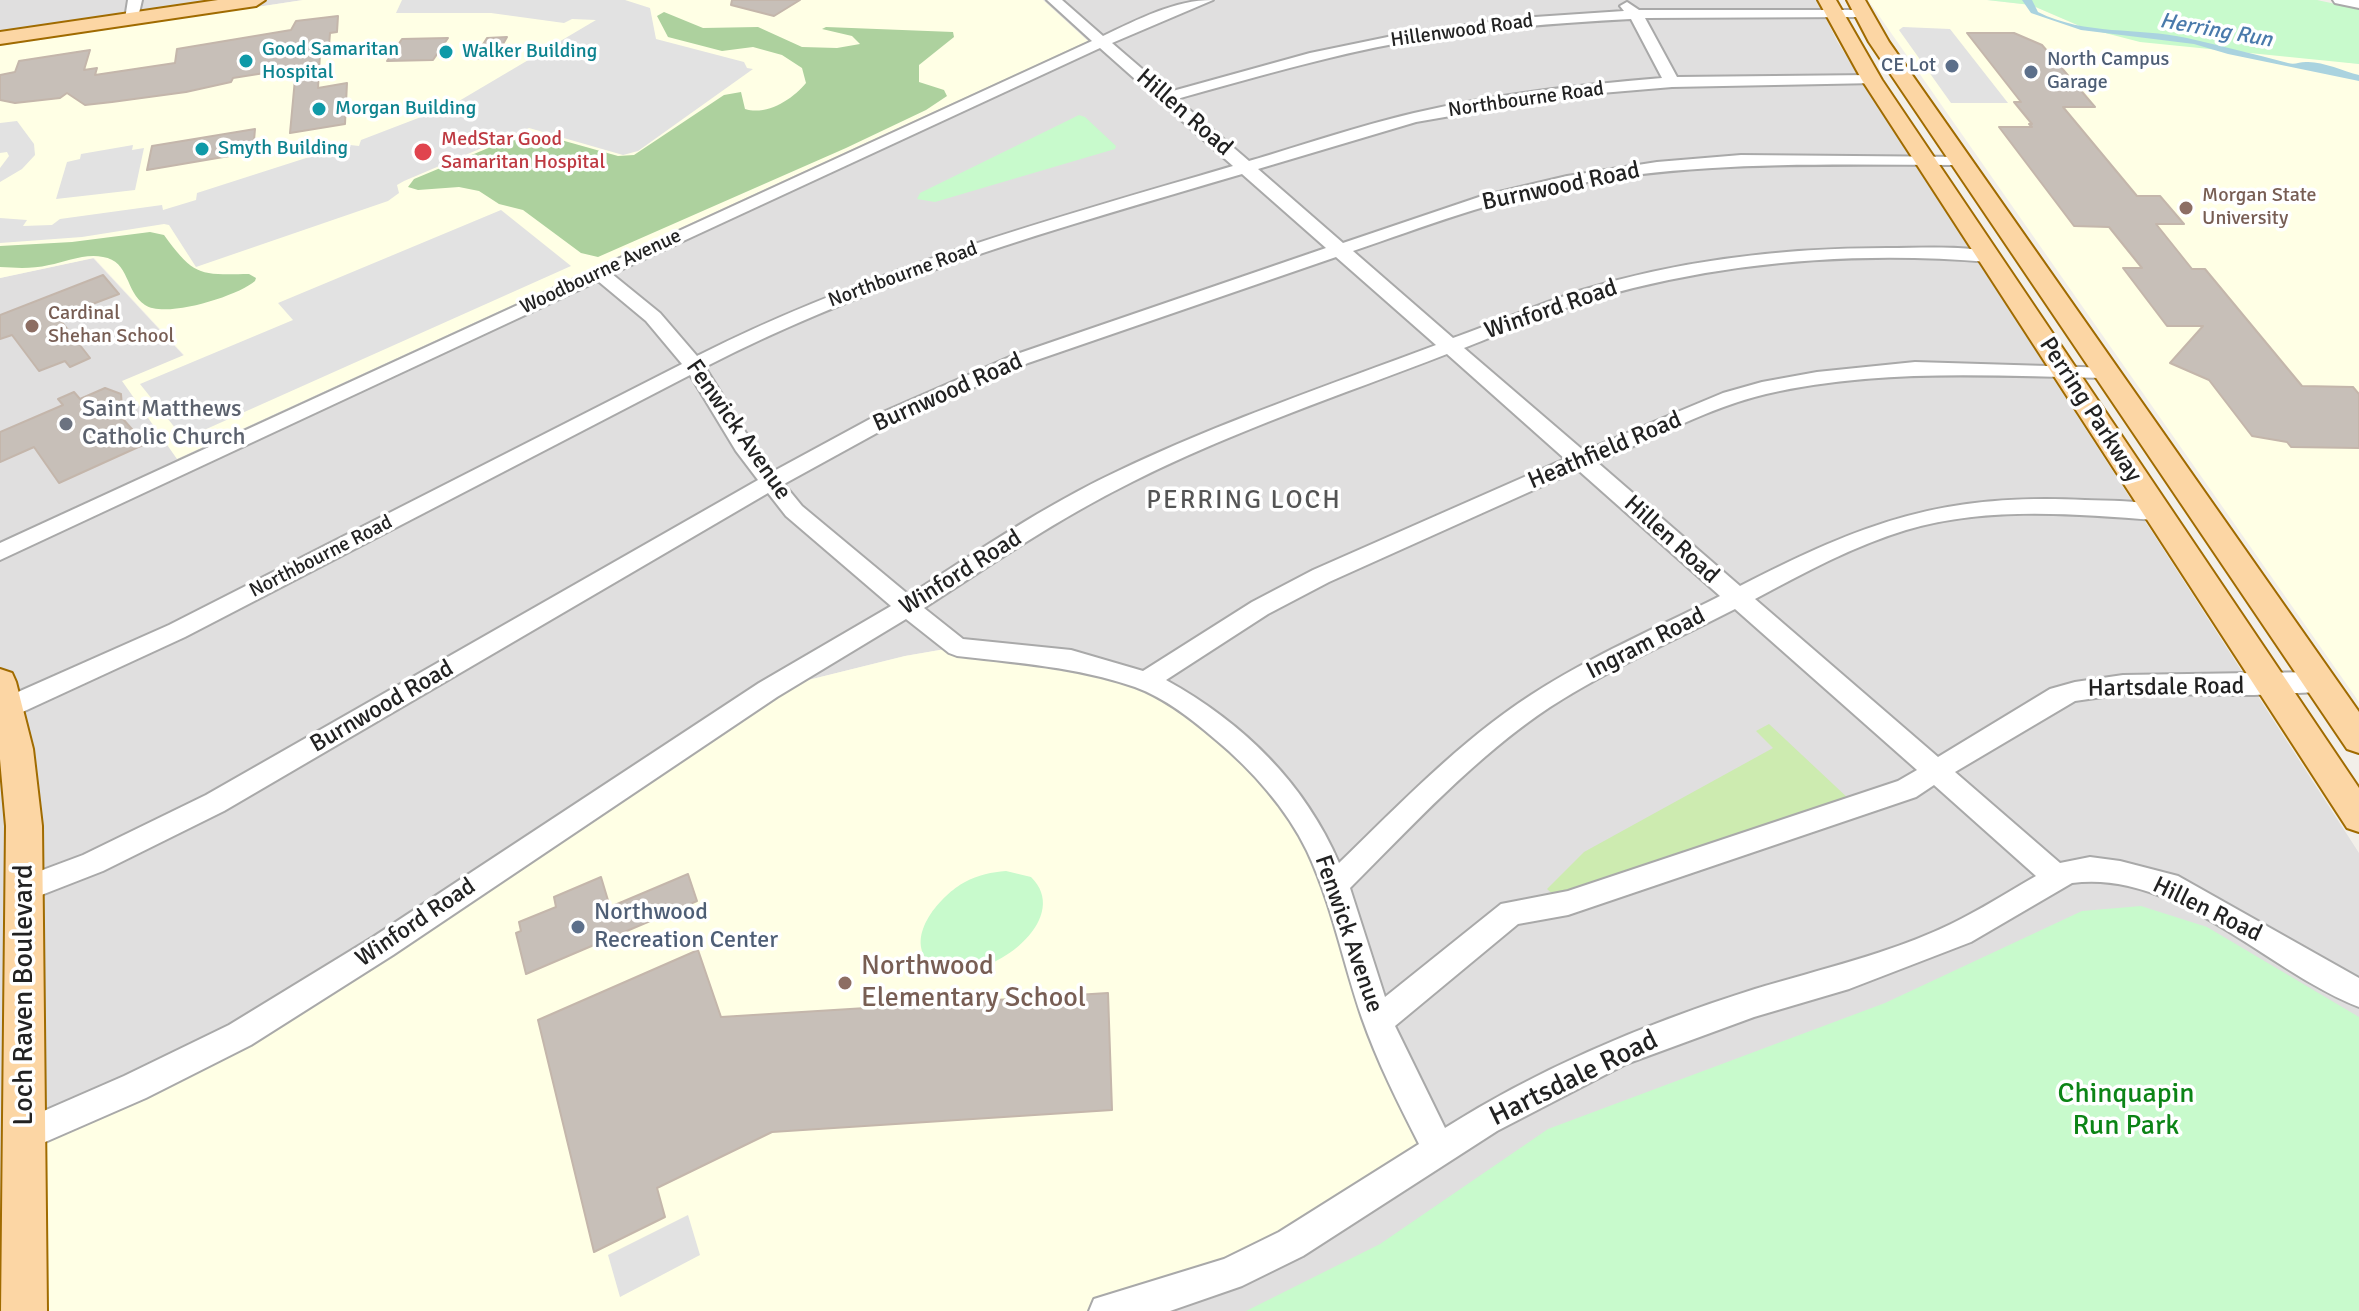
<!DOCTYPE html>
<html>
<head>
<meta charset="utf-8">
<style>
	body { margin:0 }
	canvas { display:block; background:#f2efe9 }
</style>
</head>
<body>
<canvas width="2359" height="1311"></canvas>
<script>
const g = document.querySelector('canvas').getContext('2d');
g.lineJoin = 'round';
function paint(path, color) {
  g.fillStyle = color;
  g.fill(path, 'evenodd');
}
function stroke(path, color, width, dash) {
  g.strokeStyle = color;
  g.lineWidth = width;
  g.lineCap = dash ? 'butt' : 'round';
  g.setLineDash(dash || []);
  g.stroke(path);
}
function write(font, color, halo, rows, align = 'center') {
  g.font = font + ' Signika,sans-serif';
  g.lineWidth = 7;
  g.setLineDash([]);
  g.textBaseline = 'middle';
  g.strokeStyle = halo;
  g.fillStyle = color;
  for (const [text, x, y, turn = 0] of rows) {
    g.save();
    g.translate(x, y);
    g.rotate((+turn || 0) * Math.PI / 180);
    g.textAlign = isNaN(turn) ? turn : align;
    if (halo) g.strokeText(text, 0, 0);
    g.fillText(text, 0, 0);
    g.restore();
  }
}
paint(new Path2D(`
	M 0,0 L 303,0 L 0,46 Z
	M 1043,0 L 1817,0 L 1837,41 L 1873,99 L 2359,853 L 2359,1311 L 1106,1311 L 957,647 L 905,656 L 768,690 L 24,1311 L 0,1311 L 0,278 L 93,258 L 184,356 L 1088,41 Z`), '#e0dfdf');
paint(new Path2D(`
	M 303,0 L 1043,0 L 1088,41 L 177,459 L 122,381 L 184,355 L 94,258 L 0,278 L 0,46 Z
	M 1868,0 L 1987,0 L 2031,5 L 2082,27 L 2359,64 L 2359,702 Z
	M 957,647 L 1071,659 L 1198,710 L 1309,829 L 1439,1150 L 1355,1205 L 1106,1311 L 24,1311 L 25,1135 L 169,1071 L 768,690 L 905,656 Z`), '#ffffe5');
paint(new Path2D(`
	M 1769,724 L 1850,800 L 1556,897 L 1547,889 L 1584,852 L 1773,748 L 1756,731 Z`), '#cdebb0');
paint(new Path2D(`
	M 664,12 L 703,28 L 758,27 L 802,47 L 837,48 L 860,44 L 852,36 L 822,29 L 826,27 L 953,32 L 954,37 L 919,65 L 919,82 L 944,90 L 947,96 L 926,110 L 846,148 L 598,257 L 581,253 L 523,210 L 499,204 L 479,191 L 459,187 L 418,190 L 408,187 L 414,179 L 529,131 L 618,156 L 634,155 L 724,95 L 741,92 L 745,109 C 767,116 793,99 806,83 L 802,68 L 782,55 L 753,47 L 722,51 L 668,37 L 657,16 Z
	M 150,232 L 164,235 C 194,276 199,275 249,274 L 256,278 L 255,281 C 238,296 165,319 145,305 C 125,292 130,261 103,257 C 85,253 66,262 49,265 C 32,269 17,268 0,267 L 0,246 L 72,242 Z`), '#add19e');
paint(new Path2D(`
	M 1987,0 L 2317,0 L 2359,9 L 2359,64 L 2140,42 L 2082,27 L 2031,5 Z
	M 1079,115 L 1085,117 L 1116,146 L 1115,149 L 935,202 L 917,199 L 920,193 Z
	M 1006,871 L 1031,877 C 1080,925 965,999 929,962 C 904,936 942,894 965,882 C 978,875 992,872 1006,871 Z
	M 2141,906 L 2207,927 L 2359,1017 L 2359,1311 L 1246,1311 L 1380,1244 L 1548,1129 L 1885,1003 L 2082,911 Z`), '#c8facc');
paint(new Path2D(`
	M 402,0 L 625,0 L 650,8 L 656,39 L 744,62 L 747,68 L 753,69 L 638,151 L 623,155 L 529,128 L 404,181 L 397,185 L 399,193 L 388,201 L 196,267 L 169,225 L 164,224 L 82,237 L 0,243 L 0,218 L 27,220 L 23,226 L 52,225 L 60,219 L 162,205 L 163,210 L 196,200 L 197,193 L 331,150 L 350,145 L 359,146 L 361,140 L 447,107 L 460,106 L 459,101 L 596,20 L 572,19 L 564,23 L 491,13 L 396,13 Z
	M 1903,27 L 1950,29 L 2008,103 L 1951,103 L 1899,30 Z
	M 17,121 L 34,144 L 35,155 L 22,169 L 0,182 L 0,168 L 9,156 L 7,152 L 0,153 L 0,123 Z
	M 133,145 L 132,150 L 144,148 L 135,190 L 56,199 L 67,162 L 80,159 L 81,154 Z
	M 501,210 L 571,266 L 184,439 L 140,384 L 293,320 L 278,303 Z
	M 688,1215 L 700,1255 L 620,1297 L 608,1255 Z`), '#e2e2e2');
paint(new Path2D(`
	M 2022,0 L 2032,0 L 2038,12 C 2086,36 2137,27 2187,38 C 2221,46 2255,54 2288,63 C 2295,65 2299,62 2306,62 C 2322,61 2343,71 2359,75 L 2359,81 L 2228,54 L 2194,44 L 2081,30 L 2031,13 Z`), '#aad3df');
const building = new Path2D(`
	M 732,0 L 800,0 L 774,16 L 731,5 Z
	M 338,16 L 337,32 L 330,33 L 329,46 L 325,46 L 325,53 L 320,54 L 318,88 L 347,83 L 345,124 L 290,133 L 296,68 L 233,78 L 231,82 L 186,92 L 112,102 L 85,105 L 67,93 L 60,98 L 15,103 L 0,100 L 0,75 L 15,72 L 19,61 L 90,50 L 84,70 L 97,68 L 95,75 L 175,63 L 177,49 L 291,30 L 296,21 Z
	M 1967,33 L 2014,33 L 2042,45 L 2095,107 L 2063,107 L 2137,196 L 2160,196 L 2184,224 L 2156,224 L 2192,269 L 2205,269 L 2302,386 L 2353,387 L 2359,394 L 2359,448 L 2291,447 L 2287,442 L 2252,436 L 2209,380 L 2170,363 L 2203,326 L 2167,326 L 2123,268 L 2142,268 L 2109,227 L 2074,226 L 1999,127 L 2032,127 L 2029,124 L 2032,124 L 2014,102 L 2021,102 Z
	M 507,37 L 495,58 L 474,59 L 487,38 Z
	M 448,38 L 433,60 L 387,61 L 402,39 Z
	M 255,129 L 253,152 L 147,170 L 152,146 Z
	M 103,275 L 119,294 L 58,317 L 90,358 L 70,367 L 65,361 L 39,371 L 12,335 L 0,339 L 0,315 Z
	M 105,388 L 121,394 L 123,419 L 145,444 L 59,483 L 34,447 L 0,462 L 0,432 L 63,405 L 58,399 L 74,392 L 80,399 Z
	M 688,874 L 697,901 L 526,974 L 516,933 L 521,931 L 519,922 L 556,907 L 554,897 L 601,877 L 610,907 Z
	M 698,950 L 721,1017 L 1108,993 L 1112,1110 L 772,1132 L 657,1188 L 665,1217 L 594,1252 L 538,1020 Z`);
paint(building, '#c7bfb8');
stroke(building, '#c4b6ab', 2);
const minor = new Path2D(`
	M 128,0 L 142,0 L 137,22 L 132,23 L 125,19 Z
	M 1047,0 L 1062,0 L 1103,36 C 1139,19 1174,0 1213,0 L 1112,43 L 1169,92 L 1310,53 L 1407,33 L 1520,18 L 1624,11 L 1620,6 L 1627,2 L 1639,10 L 1867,10 L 1867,16 L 1862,17 L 1645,18 L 1677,77 L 1872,75 L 1877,77 L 1877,83 L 1672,87 L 1566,96 L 1416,122 L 1258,169 L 1343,243 L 1482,196 L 1567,176 L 1657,162 L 1741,155 L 1966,157 L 1968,160 L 1960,165 C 1828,165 1697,160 1567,186 C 1494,200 1423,227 1353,251 L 1453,338 C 1495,323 1537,305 1579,291 C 1679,260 1783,248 1887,248 C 1922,248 1962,245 1996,253 L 1999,257 L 1996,261 L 1990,262 C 1857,251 1725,261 1596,298 C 1551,311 1508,331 1464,348 L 1584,451 L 1723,393 L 1762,382 L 1817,372 L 1915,362 L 2113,368 L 2116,372 L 2106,378 C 1993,376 1878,368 1766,394 C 1710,407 1650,440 1597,462 L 1740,586 C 1865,522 1942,493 2085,500 C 2110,501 2139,500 2164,507 L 2167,512 L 2164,517 L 2156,520 C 2073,514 1987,506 1906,530 C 1853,546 1804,573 1755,599 L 1938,757 L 2050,689 L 2075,682 L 2123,675 L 2319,672 L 2328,675 L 2331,682 L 2328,689 L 2319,692 L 2254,695 L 2123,694 L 2075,701 L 1955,772 L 2060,863 L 2090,857 L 2120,861 L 2178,876 L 2359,978 L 2359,1007 C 2267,971 2176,869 2072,883 L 1971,942 L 1849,989 L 1754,1017 L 1626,1064 L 1497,1131 L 1303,1256 L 1242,1286 L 1170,1311 L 1089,1311 L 1094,1299 L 1224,1259 L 1279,1232 L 1419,1144 C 1398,1103 1377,1061 1362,1018 C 1343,963 1332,904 1307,851 C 1287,809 1251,769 1216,740 C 1192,719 1165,698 1135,687 C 1077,667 1018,663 957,656 L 949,653 L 906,619 L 777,697 L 393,955 L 251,1045 L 146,1098 L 36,1146 L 25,1151 L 14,1146 L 9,1135 L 14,1124 L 124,1076 L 229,1025 L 373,937 L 759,683 L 891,606 L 786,516 L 768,493 L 224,811 L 103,871 L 26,901 L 16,898 L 12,889 L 16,880 L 83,855 L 206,795 L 758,480 L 736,451 L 690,375 L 185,637 L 16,715 L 7,718 L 0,716 L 0,700 L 169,625 L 682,364 L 646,321 L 598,281 L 0,560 L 0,543 L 1092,41 ZM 1631,19 L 1662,78 C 1579,85 1496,94 1414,113 C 1358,126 1303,145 1249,161 L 1177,99 C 1252,78 1327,56 1404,42 C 1479,29 1555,23 1631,19 ZM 1100,48 L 1233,166 C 1051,219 867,270 697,356 L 660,313 L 612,274 ZM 1242,174 L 1326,248 L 1014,355 L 881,413 L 774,471 L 751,441 L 705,367 C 875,279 1059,228 1242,174 ZM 1336,257 L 1436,345 C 1329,385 1221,422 1118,471 C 1045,505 977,552 909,595 L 802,506 L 784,484 L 895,423 L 1028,363 ZM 1447,354 L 1565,459 L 1313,570 L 1252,602 L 1143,671 L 1071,650 L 963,639 L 924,608 C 992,564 1059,518 1132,482 C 1233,431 1341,395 1447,354 ZM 1578,470 L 1720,596 C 1657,628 1591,656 1531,695 C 1460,741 1400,804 1339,863 C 1304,782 1242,722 1166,680 L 1268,614 L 1329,582 ZM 1735,609 L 1917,770 L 1898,781 L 1568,891 L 1501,904 L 1385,997 L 1350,888 C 1413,825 1475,757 1550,707 C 1609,669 1673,641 1735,609 ZM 1934,785 L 2036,876 C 2008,892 1980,910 1951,924 C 1889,954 1821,969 1755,989 C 1647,1023 1540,1068 1445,1128 L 1395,1026 L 1518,924 L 1568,915 L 1916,797 Z
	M 2333,0 L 2359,0 L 2359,8 L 2335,3 Z`);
const major = new Path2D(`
	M 218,0 L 265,0 L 256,6 L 0,44 L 0,32 Z
	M 1818,0 L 1836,0 L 1882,80 L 2359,788 L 2359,832 L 2347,828 L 1862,80 Z
	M 1847,0 L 1865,0 L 1889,42 L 2359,712 L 2359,753 L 2347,749 L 1869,42 Z
	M 0,669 L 12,673 L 16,682 L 33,749 L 42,826 L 47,1311 L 1,1311 L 6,826 L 0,759 Z`);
stroke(minor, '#a9a9a9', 4);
stroke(major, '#a06b00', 4);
paint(minor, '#fff');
paint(major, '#fcd6a4');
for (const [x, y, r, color] of [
	[446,52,8,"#0f9aa8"],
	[246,61,8,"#0f9aa8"],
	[1952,66,8,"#5c6f8a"],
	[2031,72,8,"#5c6f8a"],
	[319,109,8,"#0f9aa8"],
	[202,149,8,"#0f9aa8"],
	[423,152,10,"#e0444e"],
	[2186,208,8,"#8d6e63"],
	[32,326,8,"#8d6e63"],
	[66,424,8,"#6b7280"],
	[578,927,8,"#5c6f8a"],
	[845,983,8,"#8d6e63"]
]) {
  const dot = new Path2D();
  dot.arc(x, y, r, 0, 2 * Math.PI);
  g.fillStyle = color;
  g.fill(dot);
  stroke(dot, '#fff', 3);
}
write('20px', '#222', '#fff', [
	["Hillenwood Road",1462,31,-8],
	["Northbourne Road",1526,100,-8],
	["Woodbourne Avenue",601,272,-25],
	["Northbourne Road",903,275,-20],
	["Northbourne Road",321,557,-27]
]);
write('20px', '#0d838f', '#fff', [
	["Good Samaritan",262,50],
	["Hospital",262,73],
	["Walker Building",462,52],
	["Morgan Building",335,109],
	["Smyth Building",218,149]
], 'left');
write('20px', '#4e5e75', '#fff', [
	["North Campus",2047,60],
	["Garage",2047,83],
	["CE Lot",1936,66,"right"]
], 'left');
write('20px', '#be3a42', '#fff', [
	["MedStar Good",441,140],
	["Samaritan Hospital",441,163]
], 'left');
write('20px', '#785e54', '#fff', [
	["Morgan State",2202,196],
	["University",2202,219],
	["Cardinal",48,314],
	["Shehan School",48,337]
], 'left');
write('italic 22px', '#4a7aab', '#fff', [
	["Herring Run",2216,31,10]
]);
write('24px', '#222', '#fff', [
	["Hillen Road",1184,113,41],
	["Burnwood Road",1561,187,-12],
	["Winford Road",1551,310,-19],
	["Burnwood Road",948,393,-24],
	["Perring Parkway",2090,410,57],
	["Fenwick Avenue",738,430,55],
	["Heathfield Road",1605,451,-23],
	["Hillen Road",1671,540,42],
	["Winford Road",961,573,-32],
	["Ingram Road",1646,644,-27],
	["Hartsdale Road",2166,688,-1],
	["Burnwood Road",382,707,-30],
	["Hillen Road",2207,910,26],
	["Winford Road",416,923,-34],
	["Fenwick Avenue",1348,934,71]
]);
write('24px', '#5b616d', '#fff', [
	["Saint Matthews",82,410],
	["Catholic Church",82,438]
], 'left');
write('24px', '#4e5e75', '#fff', [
	["Northwood",594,913],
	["Recreation Center",594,941]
], 'left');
g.letterSpacing = '2px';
write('26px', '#555', '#fff', [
	["PERRING LOCH",1244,501]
]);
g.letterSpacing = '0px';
write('28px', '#785e54', '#fff', [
	["Northwood",861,967],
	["Elementary School",861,999]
], 'left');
write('28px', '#222', '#fff', [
	["Loch Raven Boulevard",25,995,-90],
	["Hartsdale Road",1574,1079,-26]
]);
write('28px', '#0c8416', '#fff', [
	["Chinquapin",2126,1095],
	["Run Park",2126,1127]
]);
</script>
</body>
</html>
